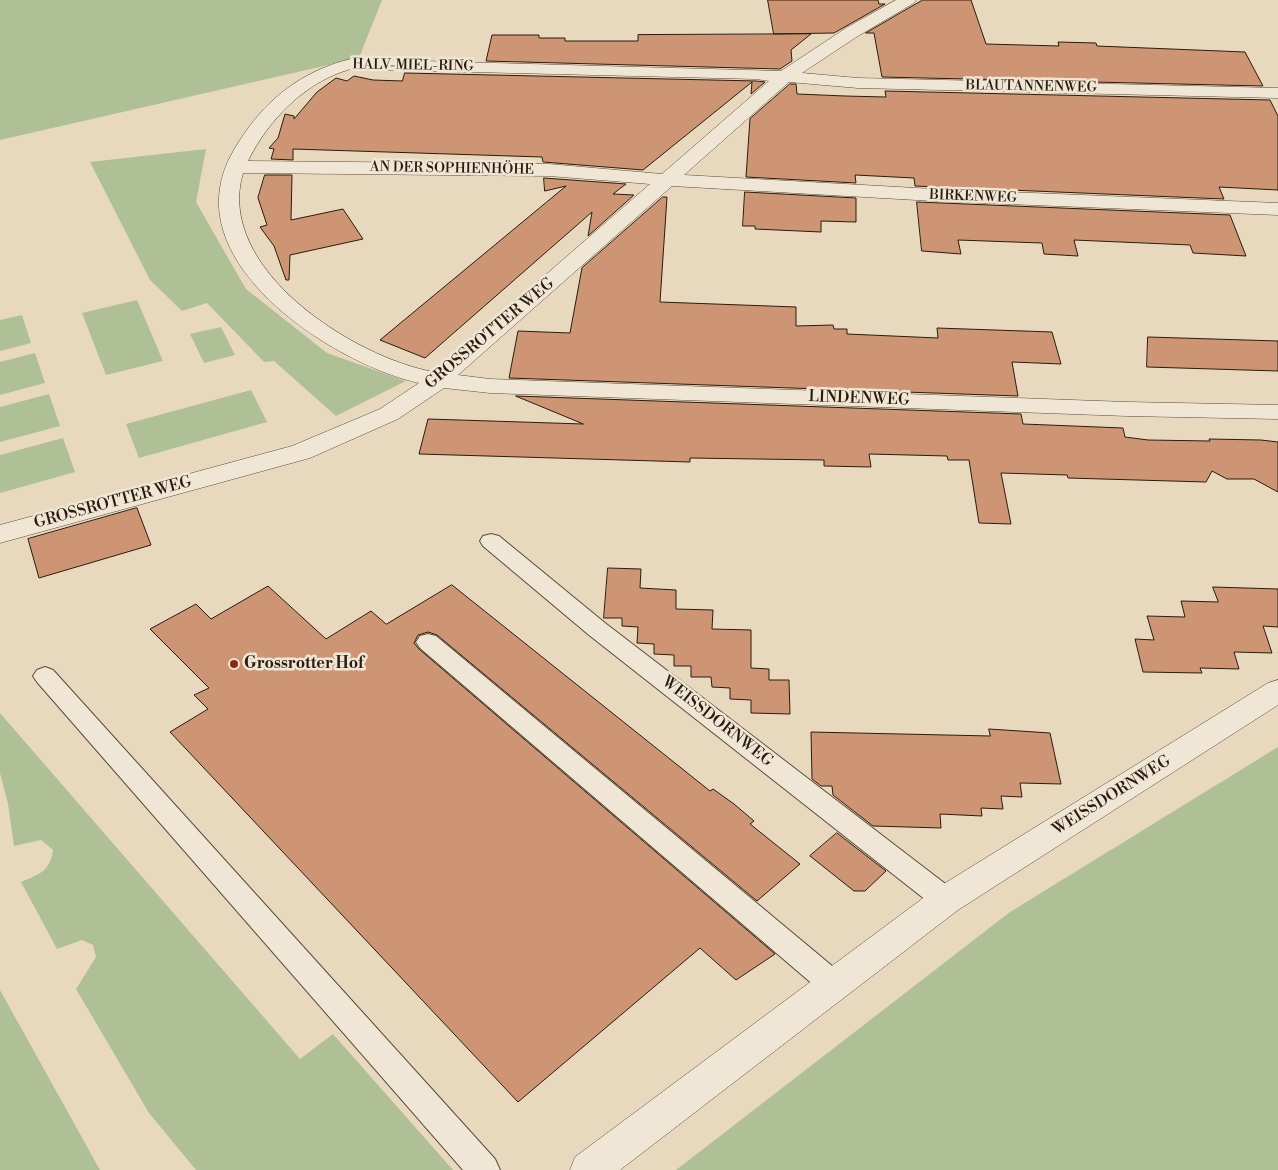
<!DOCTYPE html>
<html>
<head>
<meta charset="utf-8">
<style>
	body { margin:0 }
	canvas { display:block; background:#e8d8be }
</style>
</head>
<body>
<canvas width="1278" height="1170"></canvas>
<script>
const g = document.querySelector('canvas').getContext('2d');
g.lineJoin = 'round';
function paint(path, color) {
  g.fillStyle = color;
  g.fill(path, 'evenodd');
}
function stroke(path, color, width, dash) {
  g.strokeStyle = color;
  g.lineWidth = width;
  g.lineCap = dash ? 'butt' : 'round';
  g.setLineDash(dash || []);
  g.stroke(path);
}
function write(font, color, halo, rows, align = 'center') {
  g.font = font + ' "Libre Bodoni",serif';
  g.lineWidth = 5;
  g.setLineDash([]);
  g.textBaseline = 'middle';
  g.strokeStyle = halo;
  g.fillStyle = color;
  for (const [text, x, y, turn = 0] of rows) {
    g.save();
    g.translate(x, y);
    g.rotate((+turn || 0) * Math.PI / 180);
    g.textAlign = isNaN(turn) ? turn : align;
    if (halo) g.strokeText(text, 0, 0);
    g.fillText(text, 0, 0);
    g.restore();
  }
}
paint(new Path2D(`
	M 0,0 L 382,0 L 359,58 L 0,140 Z
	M 206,149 L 196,202 L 246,289 L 327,353 L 406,381 L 336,416 L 274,361 L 264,362 L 207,303 L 182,311 L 150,280 L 90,162 Z
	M 137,300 L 163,361 L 106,375 L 82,313 Z
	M 22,315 L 31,343 L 0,351 L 0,320 Z
	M 221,327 L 235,355 L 204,363 L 190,334 Z
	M 35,353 L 45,383 L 0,395 L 0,362 Z
	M 251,390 L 267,422 L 139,458 L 126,424 Z
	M 49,394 L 60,426 L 0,442 L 0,407 Z
	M 63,438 L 75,472 L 0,493 L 0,455 Z
	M 0,713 L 300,1059 L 333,1034 L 453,1170 L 196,1170 L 149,1113 L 76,989 L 96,957 L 93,945 L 82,940 L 57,949 L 21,882 C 40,874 50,871 53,850 L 41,840 L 14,846 L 8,804 L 0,773 Z
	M 1278,747 L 1278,1170 L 676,1170 L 1010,912 Z
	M 0,990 L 100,1170 L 0,1170 Z`), '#b0c096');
const building = new Path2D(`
	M 768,0 L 878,0 L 879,4 L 885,4 L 834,33 L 774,34 Z
	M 923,0 L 971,0 L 986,44 L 1059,46 L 1058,42 L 1096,43 L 1097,46 L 1245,52 L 1263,86 L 882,77 L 874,33 L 866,33 Z
	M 811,34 L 791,50 L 792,61 L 780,69 L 486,61 L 492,35 L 539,35 L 539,38 L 565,38 L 565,41 L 638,41 L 638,35 Z
	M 405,73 L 756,81 L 765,82 L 751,94 L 752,82 L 643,170 L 543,162 L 542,157 L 293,149 L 293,160 L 271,159 L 274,149 L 269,148 L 278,138 L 285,114 L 294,116 L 294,119 L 317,92 L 336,78 L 347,81 L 354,76 L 373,80 L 402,81 Z
	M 790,84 L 796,84 L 797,94 L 845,96 L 886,97 L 885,91 L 1270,100 L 1278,116 L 1278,190 L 1219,187 L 1224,199 L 915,186 L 914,178 L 855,175 L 856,183 L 746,177 L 750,119 Z
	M 265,175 L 292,175 L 291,220 L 343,209 L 363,239 L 290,255 L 289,280 L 286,280 L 274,246 L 260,227 L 267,225 L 258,198 Z
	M 544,178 L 626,184 L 613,194 L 634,195 L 588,236 L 592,212 L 425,358 L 380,340 L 566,186 L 545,191 Z
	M 745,192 L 856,198 L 856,222 L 821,221 L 821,232 L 755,229 L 755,226 L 743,226 Z
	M 663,197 L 667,197 L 660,302 L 796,307 L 796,326 L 833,325 L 834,329 L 847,329 L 847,334 L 938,338 L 937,328 L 1052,332 L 1061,364 L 1012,362 L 1018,396 L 509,378 L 518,331 L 570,333 L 582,268 Z
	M 917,202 L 1230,215 L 1246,256 L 1193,253 L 1190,245 L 1074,240 L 1078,256 L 1044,254 L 1042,243 L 958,240 L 961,254 L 922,251 Z
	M 1148,337 L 1278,341 L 1278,371 L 1147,367 Z
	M 516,396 L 1021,414 L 1023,424 L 1123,428 L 1125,437 L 1148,440 L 1210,441 L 1209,439 L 1261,440 L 1278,442 L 1278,492 L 1254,479 L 1227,479 L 1212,471 L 1206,482 L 1068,478 L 1067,475 L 1001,473 L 1011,524 L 979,523 L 969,460 L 948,460 L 947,456 L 869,454 L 871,467 L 824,466 L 824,460 L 690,458 L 690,462 L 419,454 L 428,419 L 583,424 Z
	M 137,508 L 151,545 L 39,578 L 28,539 Z
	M 608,568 L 641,569 L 640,588 L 676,590 L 676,609 L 713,610 L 712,629 L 751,630 L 751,668 L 769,669 L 769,680 L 789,680 L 790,714 L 751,713 L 751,700 L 730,699 L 730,688 L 712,687 L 711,677 L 691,677 L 691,666 L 674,666 L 674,655 L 654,654 L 654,644 L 637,643 L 638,627 L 622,626 L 622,618 L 604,618 Z
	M 452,585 L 710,791 L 713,789 L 734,804 L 754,821 L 750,824 L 800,864 L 757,901 L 437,635 L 428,632 L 418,635 L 414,643 L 419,649 L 775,954 L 736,980 L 700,948 L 518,1102 L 170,732 L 208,709 L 194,695 L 209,688 L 150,629 L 196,604 L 211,619 L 268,586 L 326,639 L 371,611 L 386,624 Z
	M 1213,587 L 1278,589 L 1278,627 L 1263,626 L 1272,653 L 1234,652 L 1239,669 L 1200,668 L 1202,673 L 1143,672 L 1135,639 L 1154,640 L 1147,616 L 1185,617 L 1181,601 L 1218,602 Z
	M 989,729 L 1050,733 L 1061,784 L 1020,783 L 1022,797 L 1001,796 L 1003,809 L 981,808 L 982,816 L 940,814 L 941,828 L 873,826 L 833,795 L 832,786 L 821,786 L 812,779 L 811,732 L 990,736 Z
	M 837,833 L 886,871 L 865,891 L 854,891 L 810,856 Z`);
paint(building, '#ce9574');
stroke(building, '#291c0d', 1);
const service = new Path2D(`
	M 491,534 L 499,536 L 605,623 L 956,892 L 960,900 L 956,908 L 946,912 L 936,908 L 589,635 L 483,546 L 480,541 L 483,536 Z
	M 428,634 L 436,636 L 843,975 L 847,984 L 843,993 L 833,997 L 823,993 L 420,648 L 416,642 L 420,636 Z
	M 45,667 L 53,670 L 495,1159 L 500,1170 L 463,1170 L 37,682 L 33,676 L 37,670 Z`);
const minor = new Path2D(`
	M 896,0 L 916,0 L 914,3 L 858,36 L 802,73 L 858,78 L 1278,88 L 1278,98 L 858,88 L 789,82 L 684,175 L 934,189 L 1278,203 L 1278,215 L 934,201 L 672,186 L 458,375 L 490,379 L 1127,402 L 1278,405 L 1278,419 L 1127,416 L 490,393 L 444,388 L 398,419 L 310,458 L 0,543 L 0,525 L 292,446 L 380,409 L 419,383 C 342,366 205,281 220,188 C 223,165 236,145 249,127 C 275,92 309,69 351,59 L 781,71 L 846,28 ZM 351,69 L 756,79 L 769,81 L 662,174 L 549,164 L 248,161 C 268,120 306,81 351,69 ZM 243,173 L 549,176 L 650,184 L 434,372 C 355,358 214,269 243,173 Z`);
const tertiary = new Path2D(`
	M 1278,680 L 1278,705 L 958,910 L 620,1170 L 570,1170 L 575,1157 L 934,890 L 1268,683 Z`);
stroke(service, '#594b39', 2);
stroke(minor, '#594b39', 1);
stroke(tertiary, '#594b39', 1);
paint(service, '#f0e6d5');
paint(minor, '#f0e6d5');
paint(tertiary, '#f0e6d5');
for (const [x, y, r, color] of [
	[234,664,5,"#8f2418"]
]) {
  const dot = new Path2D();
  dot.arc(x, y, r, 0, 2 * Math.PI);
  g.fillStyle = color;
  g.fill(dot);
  stroke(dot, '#f0e6d5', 2);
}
write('14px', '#291c0d', '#f0e6d5', [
	["HALV-MIEL-RING",413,66,1],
	["BLAUTANNENWEG",1031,87,1],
	["AN DER SOPHIENHÖHE",452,169,1],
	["BIRKENWEG",973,197,2]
]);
write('16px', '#291c0d', '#f0e6d5', [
	["GROSSROTTER WEG",490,334,-40],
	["LINDENWEG",859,399,2],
	["GROSSROTTER WEG",113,503,-15],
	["WEISSDORNWEG",717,722,38],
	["WEISSDORNWEG",1112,796,-32]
]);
write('bold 16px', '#291c0d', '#f0e6d5', [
	["Grossrotter Hof",244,664]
], 'left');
</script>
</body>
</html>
